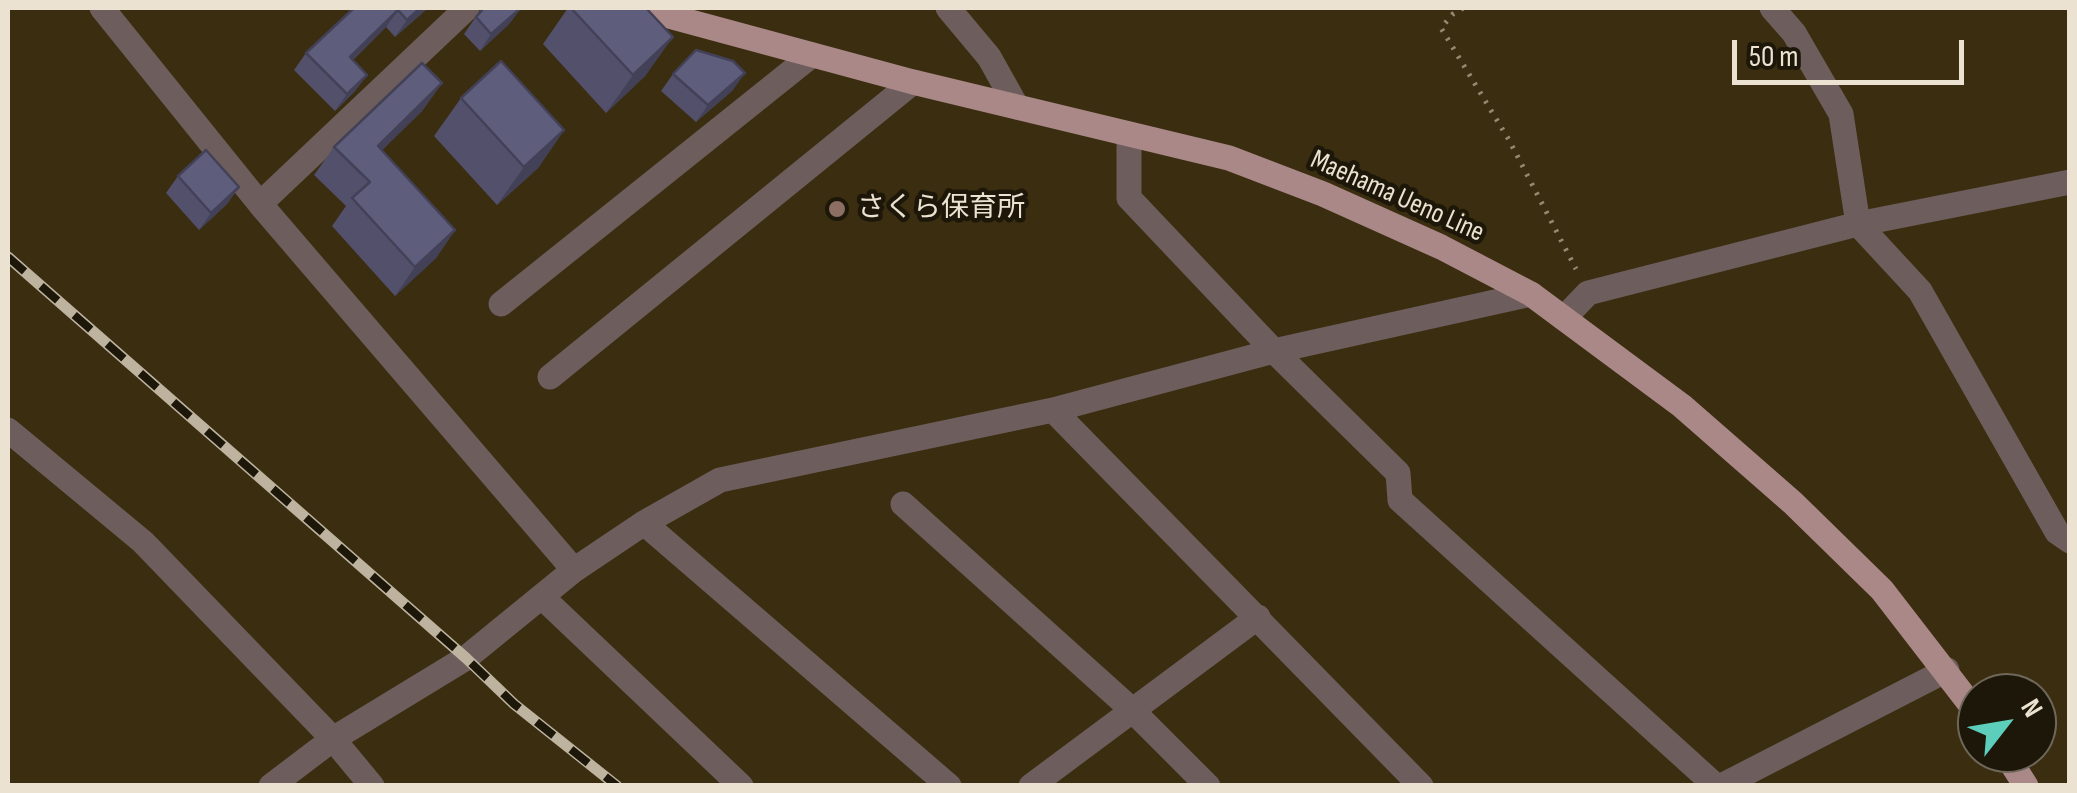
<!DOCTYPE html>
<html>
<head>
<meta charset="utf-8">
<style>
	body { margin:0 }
	#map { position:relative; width:2077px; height:793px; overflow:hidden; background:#3b2d10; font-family:"Sofia Sans Condensed",sans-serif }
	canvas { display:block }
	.frame { position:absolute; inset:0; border:10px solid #ebe2d1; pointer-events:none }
	.north { position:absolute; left:1957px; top:673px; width:100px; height:100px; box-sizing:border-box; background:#1d170a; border:2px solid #6f685a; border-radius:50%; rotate:59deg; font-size:28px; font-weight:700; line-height:40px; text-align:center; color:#ebe2d1 }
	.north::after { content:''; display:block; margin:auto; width:35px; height:45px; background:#5ccebb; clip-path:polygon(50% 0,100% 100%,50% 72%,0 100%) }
	.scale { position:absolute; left:1732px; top:40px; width:232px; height:45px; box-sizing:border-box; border:5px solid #ebe2d1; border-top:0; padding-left:12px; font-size:30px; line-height:35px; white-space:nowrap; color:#ebe2d1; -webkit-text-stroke:8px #1d170a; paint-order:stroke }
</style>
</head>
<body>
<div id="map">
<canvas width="2077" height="793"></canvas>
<div class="frame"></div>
<div class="north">N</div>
<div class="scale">50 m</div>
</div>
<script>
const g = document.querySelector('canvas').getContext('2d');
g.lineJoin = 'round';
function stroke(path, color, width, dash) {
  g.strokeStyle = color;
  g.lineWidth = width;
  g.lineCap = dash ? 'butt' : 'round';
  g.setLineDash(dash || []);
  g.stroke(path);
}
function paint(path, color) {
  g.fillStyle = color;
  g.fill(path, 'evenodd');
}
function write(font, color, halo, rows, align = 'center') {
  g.font = font + ' "Sofia Sans Condensed","Noto Sans JP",sans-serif';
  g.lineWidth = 9;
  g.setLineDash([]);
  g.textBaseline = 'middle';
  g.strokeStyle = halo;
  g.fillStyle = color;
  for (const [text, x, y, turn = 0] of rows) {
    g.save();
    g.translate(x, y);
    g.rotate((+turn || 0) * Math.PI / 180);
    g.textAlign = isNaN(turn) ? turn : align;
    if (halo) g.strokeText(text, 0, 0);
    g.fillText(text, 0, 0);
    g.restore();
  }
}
stroke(new Path2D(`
	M 1463,8 L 1453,14 L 1441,28 L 1509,140 L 1576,269`), '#948972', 5, [2.5, 8]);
stroke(new Path2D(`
	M 102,8 L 260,204 L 574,570
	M 948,8 L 989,57 L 1017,107
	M 1772,8 L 1794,33 L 1841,114 L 1858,224 L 1920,291 L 2057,532 L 2070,541
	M 1129,134 L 1129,198 L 1274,351 L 1398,473 L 1400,500 L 1716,786
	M 260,204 L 467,8
	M 501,304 L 812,55
	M 1564,318 L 1588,293 L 1858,224 L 2070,182
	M 550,377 L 913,82
	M 1053,410 L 1421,786
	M 8,430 L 143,542 L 333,739 L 372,786
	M 903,504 L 1131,709 L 1208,786
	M 644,523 L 949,786
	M 543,598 L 741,786
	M 271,786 L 333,739 L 466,658 L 574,570 L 644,523 L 720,480 L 1053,410 L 1274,351 L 1531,294
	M 1031,786 L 1258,617
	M 1721,786 L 1947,670`), '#6d5d5c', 25);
stroke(new Path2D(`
	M 639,8 L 913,82 L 1229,158 L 1323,194 L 1441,247 L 1531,294 L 1682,406 L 1793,503 L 1882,590 L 1977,713
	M 2005,753 L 2026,786`), '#a88', 25);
const rail = new Path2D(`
	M 8,257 L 466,658 L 514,704 L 617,786`);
stroke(rail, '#bdb39f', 11);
stroke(rail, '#1d170a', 8, [22]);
paint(new Path2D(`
	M 354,8 L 428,8 L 395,37 L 386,27 L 353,60 L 367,75 L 355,91 L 335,111 L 294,70 L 306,53 Z
	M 482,8 L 521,8 L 509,24 L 480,51 L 464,34 Z
	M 568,8 L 646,8 L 646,75 L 606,113 L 543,44 Z
	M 673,74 L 733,90 L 696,122 L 661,91 Z
	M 442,83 L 422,111 L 382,150 L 455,230 L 436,258 L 395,296 L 332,226 L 346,206 L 314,175 L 334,147 Z
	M 461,98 L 564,130 L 538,168 L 497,205 L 434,136 Z
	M 178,176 L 239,187 L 227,204 L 199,230 L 166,193 Z`), '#52506b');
paint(new Path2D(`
	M 420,8 L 428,8 L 395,37 L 407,20 Z
	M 521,8 L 509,24 L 480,51 L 491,34 Z
	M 398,10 L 386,27 L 338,74 L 350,57 Z
	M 673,37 L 646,75 L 606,113 L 633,75 Z
	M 745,73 L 733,90 L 696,122 L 708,105 Z
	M 367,75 L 355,91 L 335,111 L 347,94 Z
	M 442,83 L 422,111 L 358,174 L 378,146 Z
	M 564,130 L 538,168 L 497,205 L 524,167 Z
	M 239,187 L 227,204 L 199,230 L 211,213 Z
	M 455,230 L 436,258 L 395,296 L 415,267 Z`), '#424157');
const building = new Path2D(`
	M 354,8 L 420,8 L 407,20 L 398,10 L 350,57 L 367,75 L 347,94 L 306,53 Z
	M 484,8 L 521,8 L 491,34 L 476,17 Z
	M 571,8 L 646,8 L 673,37 L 633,75 Z
	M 696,50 L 733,61 L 745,73 L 708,105 L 673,74 Z
	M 501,61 L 564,130 L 524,167 L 461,98 Z
	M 422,63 L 442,83 L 378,146 L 455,230 L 415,267 L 352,198 L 370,182 L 334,147 Z
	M 206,150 L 239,187 L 211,213 L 178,176 Z`);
paint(building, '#5f5d7c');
stroke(building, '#424157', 2.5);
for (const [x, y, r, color] of [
	[837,209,10,"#8d6e63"]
]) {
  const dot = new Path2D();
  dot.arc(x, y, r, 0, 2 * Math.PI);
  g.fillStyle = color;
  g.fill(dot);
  stroke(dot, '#1d170a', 4);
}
write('28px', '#ebe2d1', '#1d170a', [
	["Maehama Ueno Line",1397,197,24]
]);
write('28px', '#ebe2d1', '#1d170a', [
	["さくら保育所",857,209]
], 'left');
</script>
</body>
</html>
